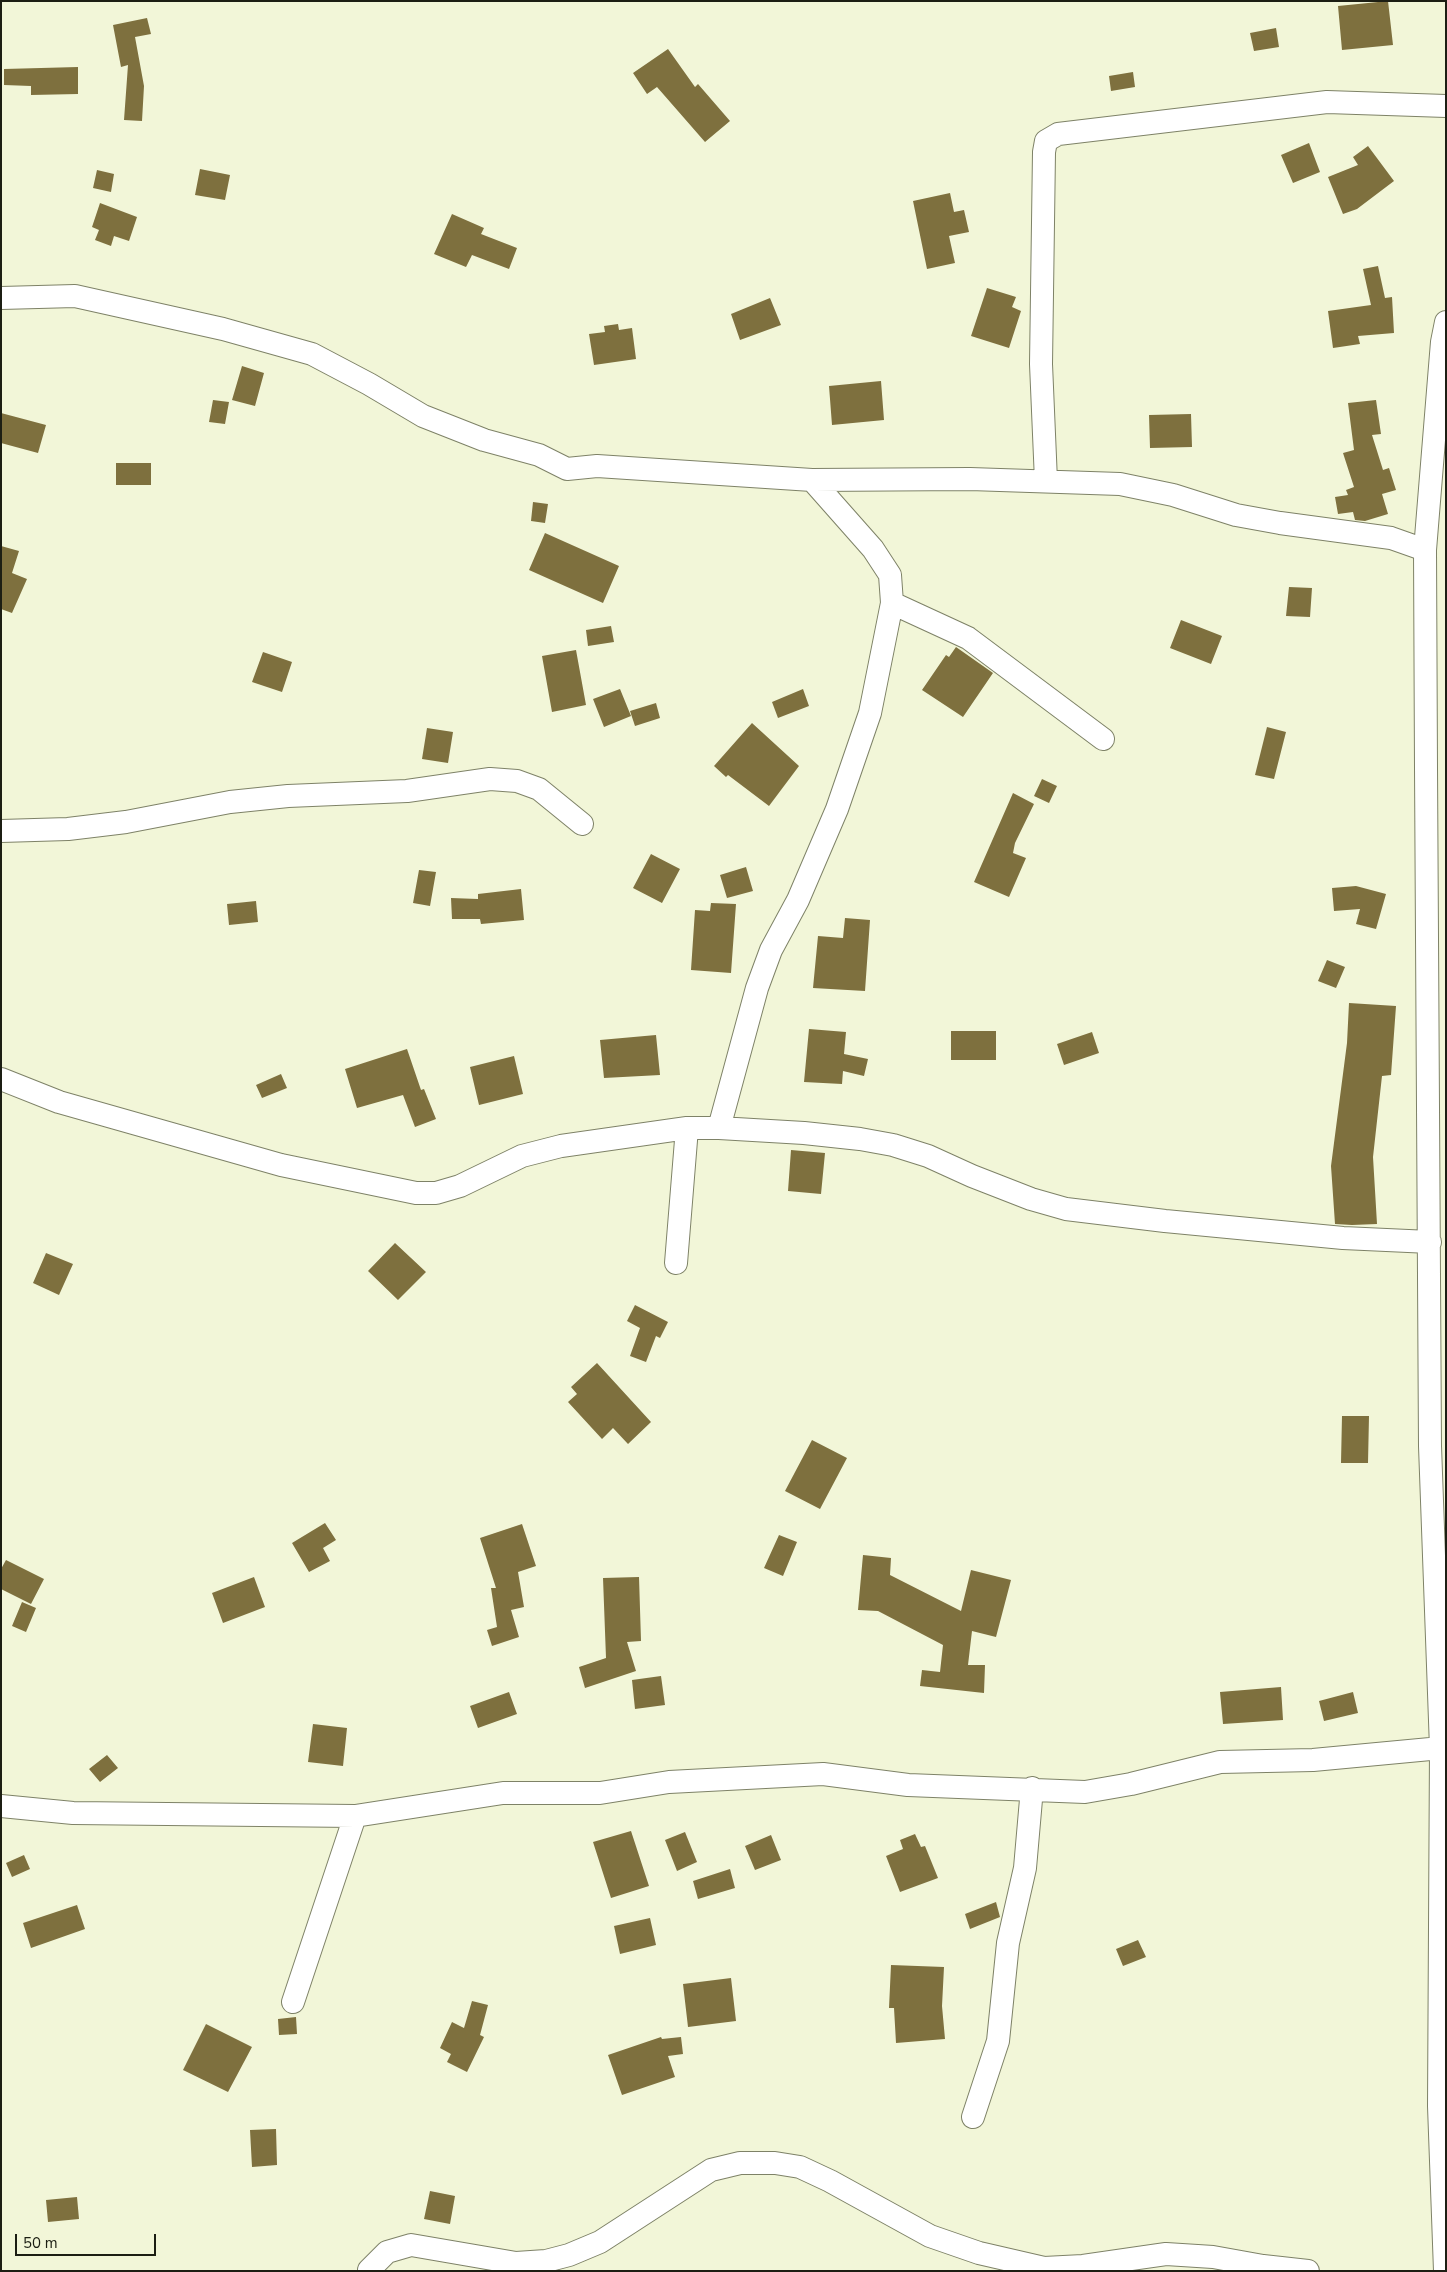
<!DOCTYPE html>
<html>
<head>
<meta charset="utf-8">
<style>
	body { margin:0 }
	#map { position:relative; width:1447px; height:2272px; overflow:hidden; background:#f2f6d8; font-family:"Nunito Sans",sans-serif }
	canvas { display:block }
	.frame { position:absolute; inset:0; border:2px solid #1c1e13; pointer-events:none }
	.scale { position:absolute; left:15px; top:2234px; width:141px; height:22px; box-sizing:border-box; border:2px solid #1c1e13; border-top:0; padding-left:6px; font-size:15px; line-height:18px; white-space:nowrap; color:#1c1e13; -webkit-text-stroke:4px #f2f6d8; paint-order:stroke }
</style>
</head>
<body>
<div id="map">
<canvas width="1447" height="2272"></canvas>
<div class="frame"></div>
<div class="scale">50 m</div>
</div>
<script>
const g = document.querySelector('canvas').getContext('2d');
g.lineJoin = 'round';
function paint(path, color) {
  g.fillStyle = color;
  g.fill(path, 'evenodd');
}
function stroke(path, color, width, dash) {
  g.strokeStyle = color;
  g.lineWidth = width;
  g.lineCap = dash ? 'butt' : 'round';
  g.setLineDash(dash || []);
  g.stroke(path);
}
paint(new Path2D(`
	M 1388,1 L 1393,45 L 1342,50 L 1338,6 Z
	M 147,18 L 151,34 L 135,37 L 144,86 L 142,121 L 124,120 L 128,65 L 121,67 L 113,25 Z
	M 1276,28 L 1279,47 L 1254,51 L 1250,33 Z
	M 668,49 L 695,87 L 698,84 L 730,121 L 705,142 L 657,87 L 647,94 L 633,73 Z
	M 78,67 L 78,94 L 31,95 L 31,86 L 4,85 L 4,69 Z
	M 1133,72 L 1135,87 L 1111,91 L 1109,76 Z
	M 1309,143 L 1320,172 L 1293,183 L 1281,155 Z
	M 1368,146 L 1394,181 L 1357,209 L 1343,214 L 1328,177 L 1358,165 L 1353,157 Z
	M 200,169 L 230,175 L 225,200 L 195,195 Z
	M 97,170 L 114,174 L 111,192 L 93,188 Z
	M 950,193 L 954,212 L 964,210 L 969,232 L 949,236 L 955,263 L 927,269 L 913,201 Z
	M 100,203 L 137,217 L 129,241 L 114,236 L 111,246 L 95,240 L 99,230 L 92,227 Z
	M 452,214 L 484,228 L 481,234 L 517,248 L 509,269 L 472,255 L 466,267 L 434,254 Z
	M 1378,266 L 1385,298 L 1392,297 L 1394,333 L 1358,336 L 1360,344 L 1333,348 L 1328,311 L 1371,305 L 1363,269 Z
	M 987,288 L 1016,297 L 1012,307 L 1021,311 L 1009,348 L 971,336 Z
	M 770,298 L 781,325 L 740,340 L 731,314 Z
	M 618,324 L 619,330 L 632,328 L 636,359 L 594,365 L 589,334 L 605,332 L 604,326 Z
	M 242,366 L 264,373 L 255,406 L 232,400 Z
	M 881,381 L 884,420 L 832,425 L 829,386 Z
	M 213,400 L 229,402 L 225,424 L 209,422 Z
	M 1376,400 L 1381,434 L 1372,435 L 1383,470 L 1389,468 L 1396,490 L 1382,494 L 1388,514 L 1365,521 L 1355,520 L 1353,512 L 1338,514 L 1335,497 L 1348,495 L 1346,490 L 1354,487 L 1343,453 L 1354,450 L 1348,403 Z
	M 1,413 L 46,425 L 38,453 L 1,443 Z
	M 1191,414 L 1192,447 L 1150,448 L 1149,415 Z
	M 116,463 L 151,463 L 151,485 L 116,485 Z
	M 533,502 L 548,504 L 545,523 L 531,521 Z
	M 545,533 L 619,566 L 603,603 L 529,570 Z
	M 1,546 L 19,551 L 12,573 L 27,579 L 12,613 L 1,609 Z
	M 1289,587 L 1312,588 L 1310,617 L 1286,616 Z
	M 1181,620 L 1222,636 L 1211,664 L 1170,648 Z
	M 611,626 L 614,642 L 588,646 L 586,630 Z
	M 956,647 L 993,673 L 963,717 L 922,690 L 946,655 L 949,657 Z
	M 576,650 L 586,705 L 552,712 L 542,656 Z
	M 263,652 L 292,662 L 282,692 L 252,682 Z
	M 620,689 L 631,716 L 604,727 L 593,699 Z
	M 803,689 L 809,706 L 778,718 L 772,702 Z
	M 656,703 L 660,718 L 635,726 L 630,711 Z
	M 752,723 L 799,766 L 769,806 L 728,775 L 726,777 L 714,766 Z
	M 1267,727 L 1286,732 L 1274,779 L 1255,775 Z
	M 427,728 L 453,732 L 448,763 L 422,759 Z
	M 1042,779 L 1057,786 L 1049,803 L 1034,796 Z
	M 1013,793 L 1034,804 L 1015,843 L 1013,853 L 1026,858 L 1009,897 L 974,882 Z
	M 651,854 L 680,869 L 662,903 L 633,888 Z
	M 746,867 L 753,891 L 727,898 L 720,875 Z
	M 419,870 L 436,872 L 430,906 L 413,903 Z
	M 1356,886 L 1386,894 L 1376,929 L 1356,924 L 1360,909 L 1334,911 L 1332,888 Z
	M 521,889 L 524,920 L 481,924 L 480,919 L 452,919 L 451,898 L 478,899 L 478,894 Z
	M 256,901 L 258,922 L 229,925 L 227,904 Z
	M 711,903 L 736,904 L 731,973 L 691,970 L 695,910 L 710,911 Z
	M 845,918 L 870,920 L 865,991 L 813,988 L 818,936 L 843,938 Z
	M 1327,960 L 1345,967 L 1336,988 L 1318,981 Z
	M 1349,1003 L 1396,1006 L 1391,1075 L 1382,1076 L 1373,1157 L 1377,1224 L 1352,1225 L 1335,1224 L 1331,1166 L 1347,1043 Z
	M 809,1029 L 846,1032 L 844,1054 L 868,1059 L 864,1076 L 843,1071 L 842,1084 L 804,1082 Z
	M 951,1031 L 996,1031 L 996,1060 L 951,1060 Z
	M 1092,1032 L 1099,1053 L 1064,1065 L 1057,1044 Z
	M 656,1035 L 660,1075 L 604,1078 L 600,1040 Z
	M 407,1049 L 421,1090 L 424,1089 L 436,1119 L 415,1127 L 403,1095 L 357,1108 L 345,1069 Z
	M 514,1056 L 523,1094 L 479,1105 L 470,1067 Z
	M 281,1074 L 287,1088 L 262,1098 L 256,1085 Z
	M 791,1150 L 825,1153 L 821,1194 L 788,1191 Z
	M 395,1243 L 426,1272 L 398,1300 L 368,1271 Z
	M 46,1253 L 73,1264 L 59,1295 L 33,1283 Z
	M 635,1305 L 668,1322 L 660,1338 L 656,1336 L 646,1362 L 630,1356 L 640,1328 L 627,1321 Z
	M 597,1363 L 651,1422 L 628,1444 L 613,1428 L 602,1439 L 568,1402 L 577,1394 L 571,1387 Z
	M 1342,1416 L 1369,1416 L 1368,1463 L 1341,1463 Z
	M 812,1440 L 847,1458 L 820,1509 L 785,1491 Z
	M 325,1523 L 336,1540 L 323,1548 L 330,1561 L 309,1572 L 292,1543 Z
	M 522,1524 L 536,1566 L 518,1572 L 524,1607 L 511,1610 L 519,1637 L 492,1646 L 487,1630 L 497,1627 L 491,1588 L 496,1588 L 480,1538 Z
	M 779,1535 L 797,1542 L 783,1576 L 764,1568 Z
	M 863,1555 L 891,1558 L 890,1575 L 961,1611 L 971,1570 L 1011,1580 L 996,1637 L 972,1631 L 968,1665 L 985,1665 L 984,1693 L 920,1686 L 922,1670 L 940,1672 L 943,1645 L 878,1611 L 858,1610 Z
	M 6,1560 L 44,1579 L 31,1604 L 1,1589 L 1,1569 Z
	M 254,1577 L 265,1607 L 223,1623 L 212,1593 Z
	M 639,1577 L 641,1641 L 627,1642 L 636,1671 L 585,1688 L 579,1667 L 606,1658 L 603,1578 Z
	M 22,1602 L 36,1608 L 26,1632 L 12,1626 Z
	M 661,1676 L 665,1705 L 635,1709 L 632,1680 Z
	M 1281,1687 L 1283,1720 L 1223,1724 L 1220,1692 Z
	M 509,1692 L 517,1714 L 478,1728 L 470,1706 Z
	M 1353,1692 L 1358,1713 L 1324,1721 L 1319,1701 Z
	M 313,1724 L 347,1728 L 343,1766 L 308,1762 Z
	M 107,1755 L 118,1768 L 100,1782 L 89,1769 Z
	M 631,1831 L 649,1886 L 611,1898 L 593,1842 Z
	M 685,1832 L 697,1862 L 677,1871 L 665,1840 Z
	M 915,1834 L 921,1847 L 925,1846 L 938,1878 L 900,1892 L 886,1856 L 903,1849 L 900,1840 Z
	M 771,1835 L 781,1860 L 755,1870 L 745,1846 Z
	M 24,1855 L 30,1869 L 12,1877 L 6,1863 Z
	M 730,1869 L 735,1888 L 698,1899 L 693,1881 Z
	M 996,1902 L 1000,1917 L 970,1929 L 965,1914 Z
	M 77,1905 L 85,1929 L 31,1948 L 23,1923 Z
	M 650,1918 L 656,1945 L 620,1954 L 614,1926 Z
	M 1138,1940 L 1146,1957 L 1123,1966 L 1116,1949 Z
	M 891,1965 L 944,1967 L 942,2006 L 945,2039 L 896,2043 L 894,2008 L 889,2008 Z
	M 731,1978 L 736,2021 L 688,2027 L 683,1984 Z
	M 472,2001 L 488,2005 L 480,2035 L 484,2037 L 467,2072 L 447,2062 L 451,2054 L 440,2048 L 452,2022 L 464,2028 Z
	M 296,2017 L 297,2034 L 279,2035 L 278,2019 Z
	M 206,2024 L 252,2047 L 228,2092 L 183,2070 Z
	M 661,2037 L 662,2039 L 681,2037 L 683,2054 L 668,2056 L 675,2077 L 622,2095 L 608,2055 Z
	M 276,2129 L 277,2165 L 252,2167 L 250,2130 Z
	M 430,2191 L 455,2196 L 450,2224 L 424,2219 Z
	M 77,2197 L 79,2219 L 48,2222 L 46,2200 Z`), '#7e703e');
const minor = new Path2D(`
	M 1,298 L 75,296 L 223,329 L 312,354 L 369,384 L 423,416 L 484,440 L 539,455 L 567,469 L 597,466 L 812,480 L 970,479 L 1120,484 L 1173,495 L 1236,515 L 1280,523 L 1391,538 L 1425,550
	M 1046,481 L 1041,364 L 1044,152 L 1046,141 L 1058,134 L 1327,102 L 1446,106
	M 892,603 L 968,638 L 1103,739
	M 1,831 L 68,829 L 126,822 L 230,802 L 288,796 L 407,791 L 490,779 L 517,781 L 539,789 L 582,824
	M 1,1079 L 59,1102 L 281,1165 L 416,1193 L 436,1193 L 460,1186 L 522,1156 L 561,1146 L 687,1128 L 719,1128 L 804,1133 L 860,1139 L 893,1145 L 928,1156 L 972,1176 L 1031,1199 L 1066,1209 L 1165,1221 L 1343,1238 L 1430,1242
	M 719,1128 L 757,988 L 771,950 L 798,900 L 837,809 L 870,713 L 892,603 L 890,575 L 873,549 L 812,480
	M 676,1263 L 687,1128
	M 1,1806 L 73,1813 L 355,1816 L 503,1793 L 600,1793 L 669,1782 L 823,1774 L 908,1785 L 1085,1792 L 1131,1784 L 1220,1762 L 1313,1760 L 1441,1748
	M 293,2002 L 355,1816
	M 973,2117 L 998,2041 L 1008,1943 L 1025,1868 L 1032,1788
	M 369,2270 L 387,2252 L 411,2245 L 516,2263 L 546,2261 L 569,2255 L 600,2242 L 711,2170 L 740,2163 L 775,2163 L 800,2167 L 830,2181 L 930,2236 L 979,2253 L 1044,2268 L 1083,2266 L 1166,2254 L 1213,2257 L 1263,2266 L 1308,2271
	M 1445,2271 L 1439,2106 L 1441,1748 L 1430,1446 L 1426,768 L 1425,550 L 1442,342 L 1446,322`);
stroke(minor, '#7e8267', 24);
stroke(minor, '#fff', 22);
</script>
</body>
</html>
